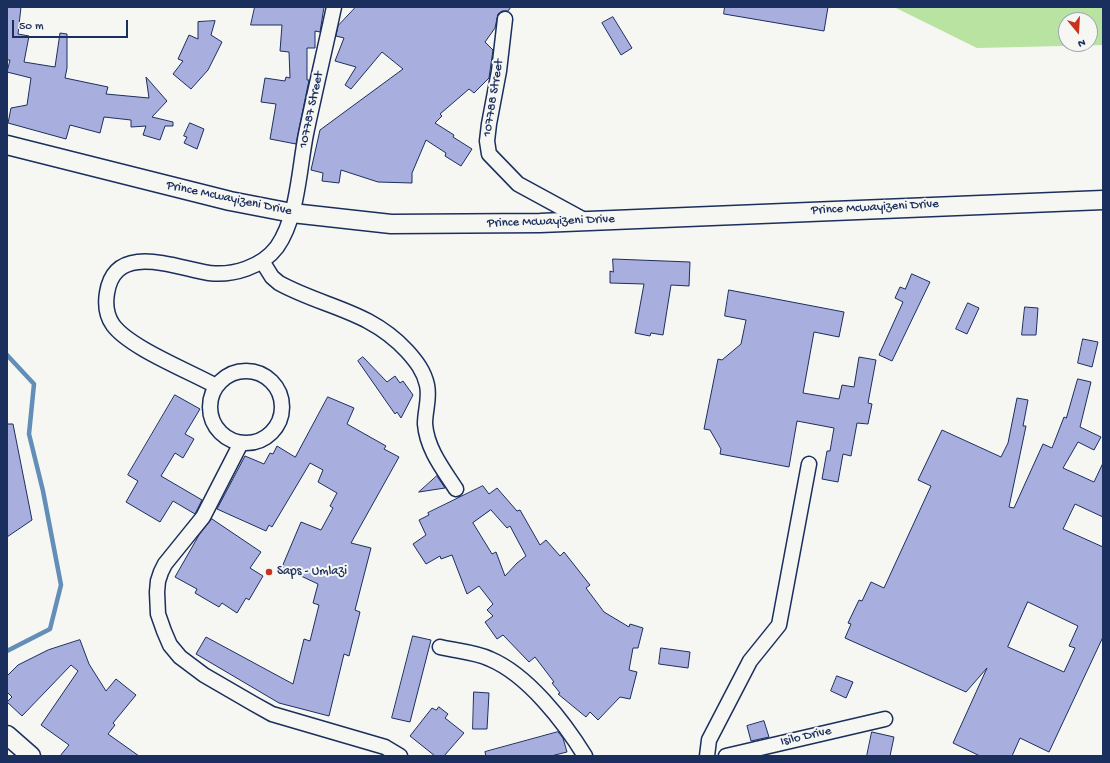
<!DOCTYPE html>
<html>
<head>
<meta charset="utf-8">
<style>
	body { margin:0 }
	#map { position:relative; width:1110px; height:763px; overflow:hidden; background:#f6f6f2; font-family:"Gochi Hand",sans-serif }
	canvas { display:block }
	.frame { position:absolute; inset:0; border:8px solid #1b2f5e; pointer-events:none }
	.north { position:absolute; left:1058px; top:12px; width:40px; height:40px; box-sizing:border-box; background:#f6f6f2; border:1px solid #9ea6b7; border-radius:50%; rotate:162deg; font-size:11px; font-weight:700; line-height:16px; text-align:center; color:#1b2f5e }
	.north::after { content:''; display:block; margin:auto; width:14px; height:18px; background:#c8321e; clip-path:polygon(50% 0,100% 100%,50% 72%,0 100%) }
	.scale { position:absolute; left:12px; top:20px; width:116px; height:18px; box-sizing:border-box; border:2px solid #1b2f5e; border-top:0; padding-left:5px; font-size:12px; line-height:14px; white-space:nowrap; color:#1b2f5e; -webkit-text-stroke:3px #f6f6f2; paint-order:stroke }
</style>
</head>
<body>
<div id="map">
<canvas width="1110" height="763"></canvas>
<div class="frame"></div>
<div class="north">N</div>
<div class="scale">50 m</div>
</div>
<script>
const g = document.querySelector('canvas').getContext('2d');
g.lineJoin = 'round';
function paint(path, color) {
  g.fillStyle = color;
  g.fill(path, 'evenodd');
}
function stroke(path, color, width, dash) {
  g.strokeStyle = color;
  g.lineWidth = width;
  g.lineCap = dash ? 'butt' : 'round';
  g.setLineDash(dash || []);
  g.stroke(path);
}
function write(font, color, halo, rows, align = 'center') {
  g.font = font + ' "Gochi Hand",sans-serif';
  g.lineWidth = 4;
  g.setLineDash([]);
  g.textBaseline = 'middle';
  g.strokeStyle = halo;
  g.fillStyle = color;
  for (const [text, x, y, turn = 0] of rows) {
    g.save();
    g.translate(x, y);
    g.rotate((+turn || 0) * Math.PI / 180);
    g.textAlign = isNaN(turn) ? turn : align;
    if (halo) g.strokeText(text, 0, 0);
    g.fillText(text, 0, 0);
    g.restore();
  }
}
paint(new Path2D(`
	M 894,7 L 1103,7 L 1103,45 L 977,48 ZM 1066,20 L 1090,20 L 1090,44 L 1066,44 Z`), '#b8e3a0');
stroke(new Path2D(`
	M 7,355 L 34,384 L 29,434 L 43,491 L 61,585 L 50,629 L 7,651`), '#628eb7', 4.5);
const building = new Path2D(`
	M 7,7 L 21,7 L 18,34 L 29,36 L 24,62 L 55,67 L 60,33 L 67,34 L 67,68 L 65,78 L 108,87 L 106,94 L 149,98 L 146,77 L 167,101 L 152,117 L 173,122 L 173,126 L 165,126 L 160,140 L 143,135 L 146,126 L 131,127 L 131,120 L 104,117 L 100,133 L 70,125 L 66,139 L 8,123 L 11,108 L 27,105 L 31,78 L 7,72 L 10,60 L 7,60 Z
	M 255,7 L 324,7 L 320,32 L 315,31 L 315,48 L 307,48 L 307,80 L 309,80 L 296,144 L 270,139 L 276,104 L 261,102 L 265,78 L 285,81 L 286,77 L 290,78 L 289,52 L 280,51 L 282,25 L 251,25 Z
	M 356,7 L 511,7 L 508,11 L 502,11 L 498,14 L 495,28 L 485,42 L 493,50 L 489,78 L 474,93 L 469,89 L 440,114 L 442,116 L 435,123 L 454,135 L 453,137 L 472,149 L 461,166 L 445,156 L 446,153 L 426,140 L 412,173 L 412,183 L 378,182 L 341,170 L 339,183 L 322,181 L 323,173 L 311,170 L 320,130 L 403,69 L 382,52 L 351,89 L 345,85 L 356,67 L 335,61 L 344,38 L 336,36 L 338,26 Z
	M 725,7 L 828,7 L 824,31 L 724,14 Z
	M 613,17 L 632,48 L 621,55 L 602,23 Z
	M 215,21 L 211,35 L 222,42 L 208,70 L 191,89 L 173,74 L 183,61 L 178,59 L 189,35 L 198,39 L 198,22 Z
	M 190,123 L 204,129 L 197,149 L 184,143 L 187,137 L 184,136 Z
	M 613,259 L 690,262 L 689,286 L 671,285 L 663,335 L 651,333 L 650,336 L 635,333 L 644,284 L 610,283 L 610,271 L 613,272 Z
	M 912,274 L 930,282 L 892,361 L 879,355 L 903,302 L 895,298 L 900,287 L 905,289 Z
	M 729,290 L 844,312 L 839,337 L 814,332 L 803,393 L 839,399 L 842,385 L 854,387 L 859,357 L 876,360 L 868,403 L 872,404 L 868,424 L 857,423 L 851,456 L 843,454 L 838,482 L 822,479 L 827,451 L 830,451 L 834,428 L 797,421 L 789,467 L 720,454 L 721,449 L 710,430 L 704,429 L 718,359 L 722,360 L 741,344 L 746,320 L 725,316 Z
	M 968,303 L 979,308 L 967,334 L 956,329 Z
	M 1025,307 L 1038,308 L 1036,335 L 1022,335 Z
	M 1083,339 L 1098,342 L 1092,367 L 1078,363 Z
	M 363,357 L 387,382 L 395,376 L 400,383 L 403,381 L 413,395 L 401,418 L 397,412 L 395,414 L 358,361 Z
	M 1078,379 L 1091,382 L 1080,427 L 1101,437 L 1094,450 L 1078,442 L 1063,468 L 1094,482 L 1103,463 L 1103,517 L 1075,504 L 1063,529 L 1103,547 L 1103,637 L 1049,752 L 1020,738 L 1012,756 L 980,756 L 953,743 L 987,668 L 966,692 L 845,638 L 851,624 L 848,623 L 859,600 L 862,601 L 871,582 L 884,588 L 931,486 L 918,480 L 942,430 L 1001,457 L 1008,443 L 1017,398 L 1028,400 L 1023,426 L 1026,426 L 1009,507 L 1014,508 L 1043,444 L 1052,448 L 1064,417 L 1066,418 ZM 1028,602 L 1078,626 L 1069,646 L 1075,648 L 1064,672 L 1008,647 Z
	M 175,395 L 200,409 L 185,434 L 194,439 L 183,458 L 175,453 L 161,476 L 202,500 L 195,514 L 173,501 L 160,522 L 126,502 L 138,481 L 128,475 Z
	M 328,397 L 354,408 L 347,424 L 386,446 L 384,449 L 399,457 L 351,543 L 371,548 L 355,610 L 360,612 L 349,656 L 344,654 L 329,716 L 279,703 L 196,654 L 206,637 L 293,684 L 304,639 L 310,641 L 319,605 L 313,603 L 318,584 L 282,567 L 301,522 L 321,530 L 333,508 L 330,506 L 337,493 L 318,482 L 323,470 L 310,463 L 272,527 L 269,525 L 266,531 L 217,509 L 245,456 L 264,464 L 270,453 L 273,454 L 277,446 L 295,457 Z
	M 7,424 L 13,424 L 32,520 L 7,537 Z
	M 437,476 L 445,488 L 419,492 Z
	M 483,486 L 489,494 L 497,488 L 517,511 L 520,510 L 540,545 L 546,540 L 560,556 L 564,552 L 590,585 L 586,588 L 604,612 L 629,627 L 630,624 L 643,628 L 638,648 L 633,648 L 629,670 L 637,672 L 630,699 L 620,697 L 598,720 L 590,712 L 586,717 L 558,694 L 560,693 L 552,683 L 554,682 L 535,657 L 529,662 L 503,635 L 497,639 L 485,622 L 493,616 L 487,610 L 493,604 L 479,586 L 467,594 L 452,555 L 441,559 L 440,556 L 426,564 L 413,544 L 426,535 L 419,520 L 429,515 L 428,513 ZM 491,510 L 507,528 L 510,526 L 526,556 L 517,563 L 505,576 L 496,552 L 492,554 L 473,523 Z
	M 212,519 L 261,552 L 250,568 L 263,576 L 249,600 L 246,598 L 237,613 L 222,603 L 219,607 L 195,593 L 197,589 L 175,577 L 199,535 Z
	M 413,636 L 431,640 L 410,722 L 392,718 Z
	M 80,640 L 89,664 L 106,691 L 116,679 L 136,695 L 113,723 L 115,725 L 108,734 L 139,756 L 60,756 L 69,745 L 41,725 L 78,671 L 71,665 L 22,716 L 7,702 L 12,697 L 7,692 L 7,676 L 18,665 L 48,650 Z
	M 661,648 L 690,652 L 688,668 L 659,664 Z
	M 837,676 L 853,682 L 846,698 L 831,691 Z
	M 474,692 L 489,693 L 487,729 L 473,729 Z
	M 439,707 L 448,714 L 445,718 L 464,733 L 444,756 L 435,756 L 410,736 L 432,708 L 436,710 Z
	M 764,721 L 769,737 L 751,741 L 747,726 Z
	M 558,732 L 563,738 L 567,752 L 551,756 L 486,756 L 485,752 Z
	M 872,732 L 894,737 L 890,756 L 867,756 Z`);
paint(building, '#a8afdf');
stroke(building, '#1b2f5e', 1);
const minor = new Path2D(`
	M 505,19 L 499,71 L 489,124 L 487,141 L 489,154 L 518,184 L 586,221
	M 262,261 L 272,277 L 279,283 C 325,308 369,310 407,351 C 416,361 424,371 427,385 C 430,399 425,410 425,424 C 427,449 443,469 456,489
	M210 407a36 36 0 1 1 72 0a36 36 0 1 1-72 0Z
	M 216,386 C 189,371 130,348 113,325 C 106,315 105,305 107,293 C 115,241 176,268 209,273 C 233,276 262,267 277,247 C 298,217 299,169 306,134 C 315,91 325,49 334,7
	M 241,443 L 203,517 L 165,564 L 161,572 L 158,581 L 157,592 L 158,614 L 164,631 L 170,645 L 180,657 L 204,675 L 254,704 L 272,714 L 385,747 L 400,756
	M 440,647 C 456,651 475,652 490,659 C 528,675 564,722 585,756
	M 707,756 L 709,740 L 750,661 L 779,625 L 809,464
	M 726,756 L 885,719`);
const tertiary = new Path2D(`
	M 7,145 L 230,201 L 292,213 L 391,224 L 540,223 L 1103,200
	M 7,735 L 31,756`);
stroke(minor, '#1b2f5e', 17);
stroke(tertiary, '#1b2f5e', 21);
stroke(minor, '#f6f6f2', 14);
stroke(tertiary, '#f6f6f2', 18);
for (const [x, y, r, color] of [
	[269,572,4,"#c8321e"]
]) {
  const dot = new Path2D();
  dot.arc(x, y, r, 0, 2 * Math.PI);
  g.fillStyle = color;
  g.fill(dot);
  stroke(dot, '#f6f6f2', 1.5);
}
write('13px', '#1b2f5e', '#f6f6f2', [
	["107788 Street",494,98,-81],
	["107787 Street",312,110,-78],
	["Prince Mcwayizeni Drive",229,199,12],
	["Prince Mcwayizeni Drive",875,208,-3],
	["Prince Mcwayizeni Drive",551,222,-2],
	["Isilo Drive",806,737,-13]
]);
write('13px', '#1b2f5e', '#f6f6f2', [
	["Saps - Umlazi",277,572]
], 'left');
</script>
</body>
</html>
